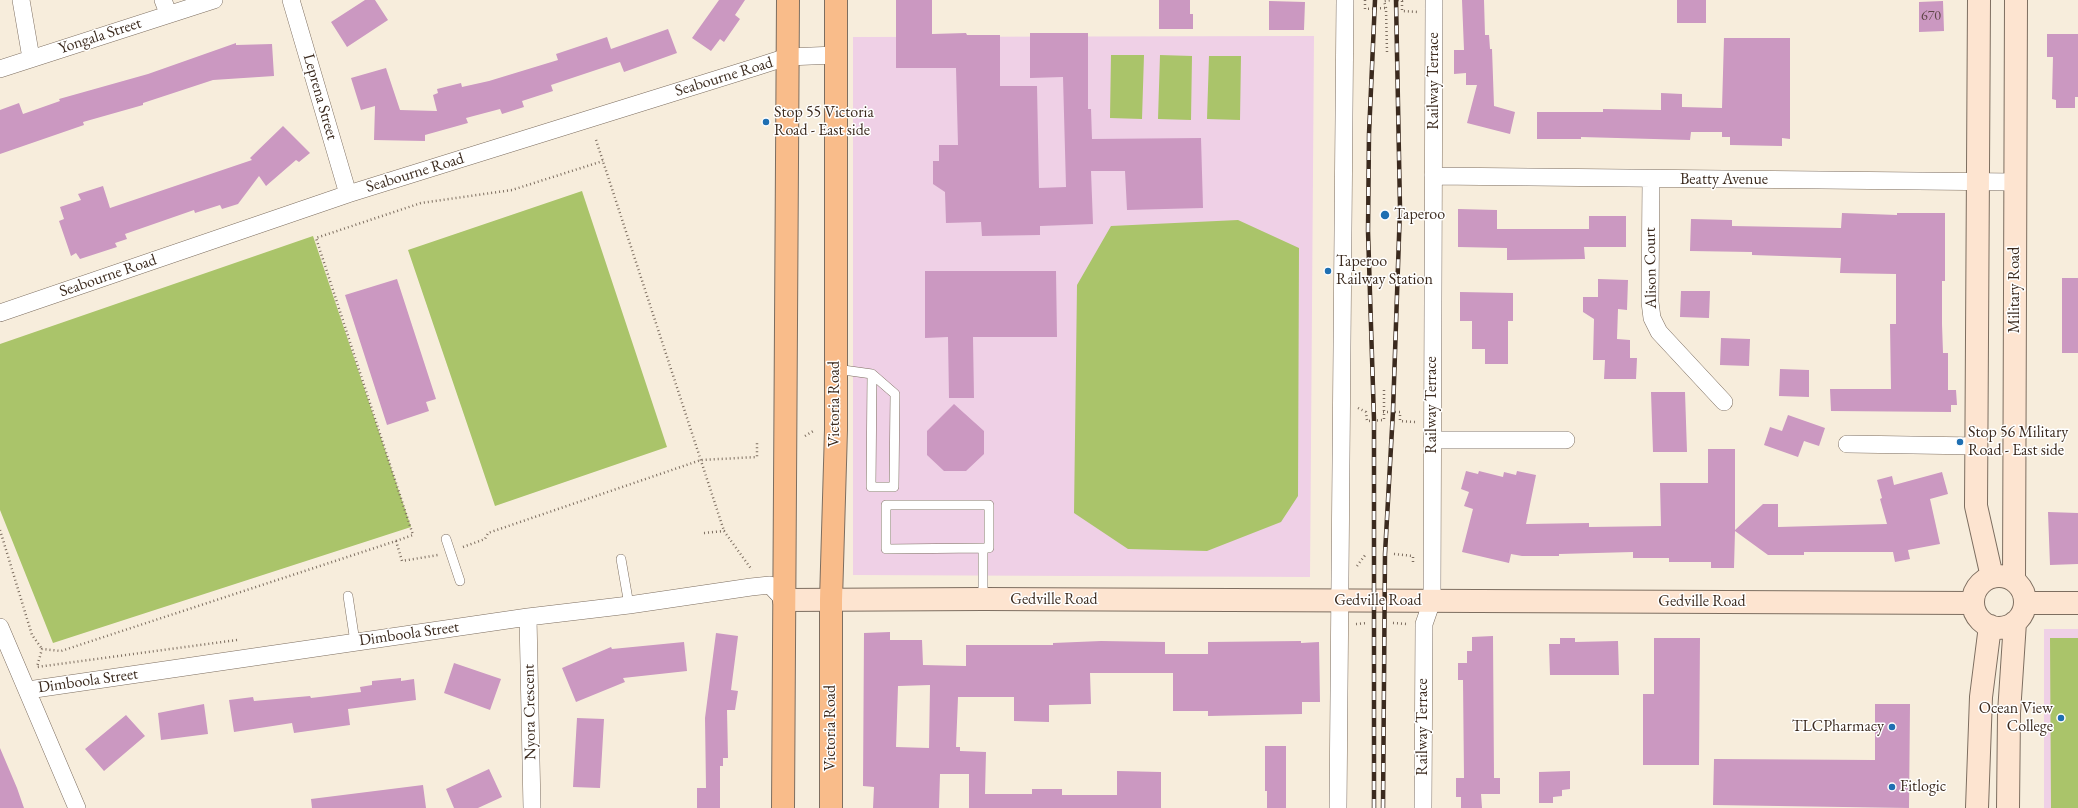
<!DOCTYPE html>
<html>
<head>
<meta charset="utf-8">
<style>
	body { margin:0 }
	canvas { display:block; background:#f7eddc }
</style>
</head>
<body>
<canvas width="2078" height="808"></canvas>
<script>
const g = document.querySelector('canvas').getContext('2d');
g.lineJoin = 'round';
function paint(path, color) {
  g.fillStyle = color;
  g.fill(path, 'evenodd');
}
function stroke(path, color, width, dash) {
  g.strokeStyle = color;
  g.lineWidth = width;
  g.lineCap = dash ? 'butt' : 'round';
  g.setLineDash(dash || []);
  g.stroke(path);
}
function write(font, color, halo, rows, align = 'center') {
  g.font = font + ' "EB Garamond",serif';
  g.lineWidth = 3;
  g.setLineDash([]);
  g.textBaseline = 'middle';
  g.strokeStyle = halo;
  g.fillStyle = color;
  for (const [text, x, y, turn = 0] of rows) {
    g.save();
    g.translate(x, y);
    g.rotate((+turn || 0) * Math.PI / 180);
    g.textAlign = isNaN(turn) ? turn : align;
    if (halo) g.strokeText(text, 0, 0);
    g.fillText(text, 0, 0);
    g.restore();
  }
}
paint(new Path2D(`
	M 1314,36 L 1310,577 L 853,575 L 853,37 Z
	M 2044,629 L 2078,629 L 2078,808 L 2044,808 Z`), '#efd0e6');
paint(new Path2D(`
	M 1111,55 L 1144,55 L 1142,119 L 1110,118 Z
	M 1160,55 L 1192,56 L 1191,120 L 1158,119 Z
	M 1209,56 L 1241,56 L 1240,120 L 1207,119 Z
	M 582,191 L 667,447 L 495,506 L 408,250 Z
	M 1238,220 L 1299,248 L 1298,496 L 1281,522 L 1207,551 L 1128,549 L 1074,513 L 1077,285 L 1111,226 Z
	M 313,236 L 411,527 L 53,643 L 0,510 L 0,344 Z
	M 2050,638 L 2078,638 L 2078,808 L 2051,808 Z`), '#aac46a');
paint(new Path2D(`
	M 365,0 L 375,0 L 388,20 L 347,47 L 331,22 Z
	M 719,0 L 745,0 L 735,15 L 740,19 L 724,42 L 720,39 L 711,51 L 692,38 Z
	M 896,0 L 932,0 L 932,34 L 966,33 L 967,35 L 1000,35 L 1000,86 L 1037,86 L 1039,188 L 1066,187 L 1063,77 L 1030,78 L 1030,33 L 1088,33 L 1088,109 L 1091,109 L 1092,139 L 1201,138 L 1203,208 L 1127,210 L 1125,171 L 1091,171 L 1093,224 L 1040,226 L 1040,235 L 982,236 L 981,222 L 946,223 L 945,192 L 933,184 L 933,161 L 939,161 L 939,145 L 958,145 L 956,68 L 896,68 Z
	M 1159,0 L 1190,0 L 1190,14 L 1193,14 L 1193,29 L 1159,29 Z
	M 1462,0 L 1484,0 L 1485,35 L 1489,35 L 1490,49 L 1492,49 L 1494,106 L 1515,112 L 1510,134 L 1467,123 L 1477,85 L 1466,85 L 1466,73 L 1454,74 L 1454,50 L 1464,50 Z
	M 1677,0 L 1706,0 L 1706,23 L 1677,23 Z
	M 1269,1 L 1305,2 L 1304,30 L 1269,30 Z
	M 1943,1 L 1944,31 L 1919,32 L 1919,2 Z
	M 668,29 L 677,53 L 624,72 L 620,62 L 551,85 L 553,91 L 522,101 L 524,107 L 502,114 L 500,109 L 466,118 L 468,123 L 425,135 L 425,141 L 374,140 L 375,106 L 361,110 L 351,78 L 386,68 L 400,110 L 437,111 L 433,95 L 438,93 L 437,89 L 461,83 L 462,87 L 489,81 L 558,60 L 556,54 L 607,37 L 611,49 Z
	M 2047,34 L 2078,34 L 2078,97 L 2075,97 L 2075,108 L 2056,108 L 2056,100 L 2052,99 L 2053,57 L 2047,57 Z
	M 1724,38 L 1790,38 L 1790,139 L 1782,138 L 1782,146 L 1730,145 L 1730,137 L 1722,137 L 1722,132 L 1691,132 L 1690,140 L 1581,137 L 1581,139 L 1537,139 L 1537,112 L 1603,112 L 1603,109 L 1661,110 L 1661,93 L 1682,94 L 1682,107 L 1722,108 Z
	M 236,43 L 236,45 L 272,44 L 274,76 L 213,80 L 143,103 L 143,105 L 83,122 L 84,125 L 0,154 L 0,110 L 19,103 L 23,114 L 60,101 L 59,99 L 148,74 Z
	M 283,126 L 310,153 L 299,162 L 296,160 L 266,186 L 259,176 L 238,204 L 222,209 L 220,205 L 195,213 L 194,210 L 125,234 L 127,239 L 115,243 L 117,247 L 80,259 L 76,253 L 71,256 L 59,221 L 64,219 L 60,207 L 81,200 L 78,194 L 103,186 L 110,208 L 252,160 L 250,158 Z
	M 1458,209 L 1497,210 L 1497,229 L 1589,229 L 1589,216 L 1626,216 L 1626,247 L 1584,247 L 1585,259 L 1507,260 L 1507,248 L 1458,247 Z
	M 1842,213 L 1897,215 L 1897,213 L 1945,213 L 1945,281 L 1942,281 L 1942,324 L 1943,353 L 1948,353 L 1948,390 L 1956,390 L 1957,405 L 1951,405 L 1951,412 L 1831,411 L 1830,389 L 1891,389 L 1890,324 L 1896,324 L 1896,274 L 1840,273 L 1841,258 L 1752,255 L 1752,252 L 1690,251 L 1691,219 L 1732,220 L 1732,226 L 1841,228 Z
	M 925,271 L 1056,271 L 1057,337 L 973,337 L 974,398 L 949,398 L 948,337 L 925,338 Z
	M 2062,278 L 2078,278 L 2078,353 L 2062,353 Z
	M 397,279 L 436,399 L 426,402 L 429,411 L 387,425 L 345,295 Z
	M 1598,279 L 1628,280 L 1627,310 L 1618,309 L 1617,339 L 1630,340 L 1630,358 L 1637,358 L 1636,379 L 1604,379 L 1605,360 L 1593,360 L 1594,319 L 1583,312 L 1583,297 L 1598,297 Z
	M 1681,291 L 1710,291 L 1709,318 L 1680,317 Z
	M 1460,292 L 1513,293 L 1513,321 L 1508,321 L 1508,364 L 1485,364 L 1485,349 L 1472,349 L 1472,321 L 1460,321 Z
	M 1721,338 L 1750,339 L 1749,366 L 1720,365 Z
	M 1780,369 L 1809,370 L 1809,397 L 1779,396 Z
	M 1651,392 L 1685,392 L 1687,452 L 1653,452 Z
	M 954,404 L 984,431 L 984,454 L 966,471 L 944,471 L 927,455 L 927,431 Z
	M 1788,415 L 1825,428 L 1819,446 L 1804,441 L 1798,457 L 1764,445 L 1770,427 L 1782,431 Z
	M 1708,449 L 1735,449 L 1735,530 L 1763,504 L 1778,504 L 1778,527 L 1887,524 L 1880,499 L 1882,498 L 1877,480 L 1892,476 L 1894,485 L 1942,472 L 1948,494 L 1930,499 L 1940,544 L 1908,550 L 1910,559 L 1895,562 L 1893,552 L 1804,552 L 1804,555 L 1768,555 L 1735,531 L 1734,568 L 1711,568 L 1711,562 L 1669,562 L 1669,558 L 1633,558 L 1633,552 L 1559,554 L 1559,556 L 1522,556 L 1511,554 L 1509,563 L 1462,552 L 1473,509 L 1464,506 L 1469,492 L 1461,489 L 1466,471 L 1478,474 L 1479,471 L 1503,477 L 1504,472 L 1516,475 L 1517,471 L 1536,475 L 1526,524 L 1589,523 L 1589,527 L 1661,526 L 1660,483 L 1708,483 Z
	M 2048,512 L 2078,513 L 2078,564 L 2050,565 Z
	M 890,632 L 890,640 L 922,640 L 923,665 L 966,666 L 966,645 L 1053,645 L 1053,643 L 1101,641 L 1165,642 L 1165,654 L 1208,654 L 1208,642 L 1301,641 L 1301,643 L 1319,642 L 1320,702 L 1302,702 L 1302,714 L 1208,716 L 1208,711 L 1173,711 L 1173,673 L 1090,673 L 1091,704 L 1049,705 L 1049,722 L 1014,721 L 1014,697 L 958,697 L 956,747 L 960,747 L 960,751 L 986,752 L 985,794 L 1032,794 L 1032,789 L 1062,789 L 1062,795 L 1117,795 L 1117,771 L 1161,772 L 1161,808 L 969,808 L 969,774 L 940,774 L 939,808 L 873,808 L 874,787 L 863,786 L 864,633 ZM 930,685 L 929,748 L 896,747 L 898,686 Z
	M 716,633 L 738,636 L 731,690 L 738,691 L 735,710 L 727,710 L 728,758 L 723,758 L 723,766 L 720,766 L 720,808 L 697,808 L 697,788 L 706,788 L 705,718 Z
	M 1493,636 L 1494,778 L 1500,778 L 1500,794 L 1481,794 L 1482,808 L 1461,808 L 1461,797 L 1456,797 L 1456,778 L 1464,778 L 1463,680 L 1458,680 L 1458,663 L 1467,663 L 1467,651 L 1472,651 L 1472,637 Z
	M 1560,638 L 1575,638 L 1575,642 L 1618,641 L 1619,675 L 1550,675 L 1549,644 L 1560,644 Z
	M 1654,638 L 1700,638 L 1699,765 L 1643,765 L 1643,694 L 1654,694 Z
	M 684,642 L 687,671 L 623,678 L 625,682 L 576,702 L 562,668 L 611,647 L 612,649 Z
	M 454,663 L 501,679 L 490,710 L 444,693 Z
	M 401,678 L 401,681 L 414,679 L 416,700 L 348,709 L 350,725 L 294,733 L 292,723 L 234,732 L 229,700 L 253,697 L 254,701 L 310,696 L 311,698 L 361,692 L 360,687 L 372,685 L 372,681 Z
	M 204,704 L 208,734 L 161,740 L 158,713 Z
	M 1875,704 L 1910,704 L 1909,808 L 1713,805 L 1714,759 L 1875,760 Z
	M 126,715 L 145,736 L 104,771 L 85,749 Z
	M 577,718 L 604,719 L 600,788 L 573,787 Z
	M 1265,746 L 1286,746 L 1286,808 L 1267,808 L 1267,791 L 1265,791 Z
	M 0,748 L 17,788 L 24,808 L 0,808 Z
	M 489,769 L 502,797 L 478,808 L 454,808 L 446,789 Z
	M 1570,771 L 1570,789 L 1562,790 L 1562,796 L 1553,797 L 1553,803 L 1539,803 L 1539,772 Z
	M 423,785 L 426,808 L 312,808 L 311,799 Z`), '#cb98c1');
const lane = new Path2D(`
	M 836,369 L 872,374 L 895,394 L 894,487 L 871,487 L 872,374
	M 446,539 L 460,581
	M 983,548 L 989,548 L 989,505 L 886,505 L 886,549 L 983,548 L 983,599
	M 621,559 L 629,605
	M 348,596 L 355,642`);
const street = new Path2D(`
	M 21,0 L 31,58
	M 163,0 L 168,13
	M 291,0 L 348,194
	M 0,69 L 214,0
	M 1433,176 L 2015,182
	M 1651,179 L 1650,302 L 1652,318 L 1659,332 L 1724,402
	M 0,313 L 348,194 L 756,67 L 787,57 L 836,55
	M 1432,440 L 1566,440
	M 1847,444 L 1977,446
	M 528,617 L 532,808
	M 0,627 L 77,808
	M 28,690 L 528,617 L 629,605 L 751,587 L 770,585 L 784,600
	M 1338,808 L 1345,0
	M 1423,808 L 1424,624 L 1432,601 L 1434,0`);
const secondary = new Path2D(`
	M 1979,0 L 1976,506 L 1992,577
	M1973 602a26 26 0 1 1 52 0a26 26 0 1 1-52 0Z
	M 2014,580 L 2016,0
	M 784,600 L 983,599 L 1973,603
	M 2025,603 L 2078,603
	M 1977,808 L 1981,697 L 1990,626
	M 2008,808 L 2009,713 L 2015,622`);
const highway = new Path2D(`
	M 783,808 L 788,0
	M 831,808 L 831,600 L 836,430 L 836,0`);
stroke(lane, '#7d6e60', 10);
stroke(street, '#7d6e60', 18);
stroke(secondary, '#7d6e60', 24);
stroke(highway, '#7d6e60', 24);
stroke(new Path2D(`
	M 1365,0 L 1365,9 L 1386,8
	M 1398,0 L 1402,1 L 1402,11 L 1418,12
	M 1387,52 L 1386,8 L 1384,1 L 1392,0
	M 596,140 L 724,531
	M 1358,408 L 1366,412 L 1367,421 L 1384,420 L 1384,390
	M 1383,412 L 1400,412 L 1400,421 L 1415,422 L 1415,420
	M 805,436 L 815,430
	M 0,530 L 32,635 L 42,649
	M 704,533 L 724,531 L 752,570
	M 396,541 L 413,535 L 316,238 L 421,203 L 512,190 L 603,161
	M 463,547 L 485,539 L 488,533 L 701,460 L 757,457 L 757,443
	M 1394,554 L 1413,556 L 1413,562
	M 1357,566 L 1366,554
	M 1393,623 L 1407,624
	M 1356,624 L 1367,623
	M 237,640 L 37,667 L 42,649 L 61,651 L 396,541 L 402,561 L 438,555`), '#7d6e60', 2.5, [1, 3]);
stroke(lane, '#fff', 9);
stroke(street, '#fff', 17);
stroke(secondary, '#fde4d0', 22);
stroke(highway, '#f9bc8a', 22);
const rail = new Path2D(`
	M 1374,808 L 1374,420 L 1368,231 L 1369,134 L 1375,0
	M 1383,808 L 1385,554 L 1393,411 L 1400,208 L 1396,0`);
stroke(rail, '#3b2a1e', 4.5);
stroke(rail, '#fff', 3, [9]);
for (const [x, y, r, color] of [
	[766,122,4,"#1f6fb2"],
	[1385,215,5,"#1f6fb2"],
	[1328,271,4,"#1f6fb2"],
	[1960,442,4,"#1f6fb2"],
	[2061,718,4,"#1f6fb2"],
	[1892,727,4,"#1f6fb2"],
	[1892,787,4,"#1f6fb2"]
]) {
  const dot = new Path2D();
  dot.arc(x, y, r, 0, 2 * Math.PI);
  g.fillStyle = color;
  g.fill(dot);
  stroke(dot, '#fff', 1.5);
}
write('14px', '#5f4647', null, [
	["670",1931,16]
]);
write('16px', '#3b2a1e', '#fff', [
	["Yongala Street",100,36,-18],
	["Seabourne Road",724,77,-17],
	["Railway Terrace",1434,81,-90],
	["Leprena Street",320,97,74],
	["Seabourne Road",415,173,-17],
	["Beatty Avenue",1724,180],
	["Alison Court",1651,268,-91],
	["Seabourne Road",108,276,-19],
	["Military Road",2015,290,-90],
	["Victoria Road",835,404,-90],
	["Railway Terrace",1432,405,-90],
	["Gedville Road",1054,600],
	["Gedville Road",1378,601],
	["Gedville Road",1702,602],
	["Dimboola Street",409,634,-8],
	["Dimboola Street",88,681,-8],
	["Nyora Crescent",530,712,-91],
	["Railway Terrace",1423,727,-90],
	["Victoria Road",831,728,-90]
]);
write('16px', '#3b2a1e', '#fff', [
	["Stop 55 Victoria",774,113],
	["Road - East side",774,131],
	["Taperoo",1394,215],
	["Taperoo",1336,262],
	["Railway Station",1336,280],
	["Stop 56 Military",1968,433],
	["Road - East side",1968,451],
	["Ocean View",2053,709,"right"],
	["College",2053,727,"right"],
	["TLCPharmacy",1884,727,"right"],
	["Fitlogic",1900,787]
], 'left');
</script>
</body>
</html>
